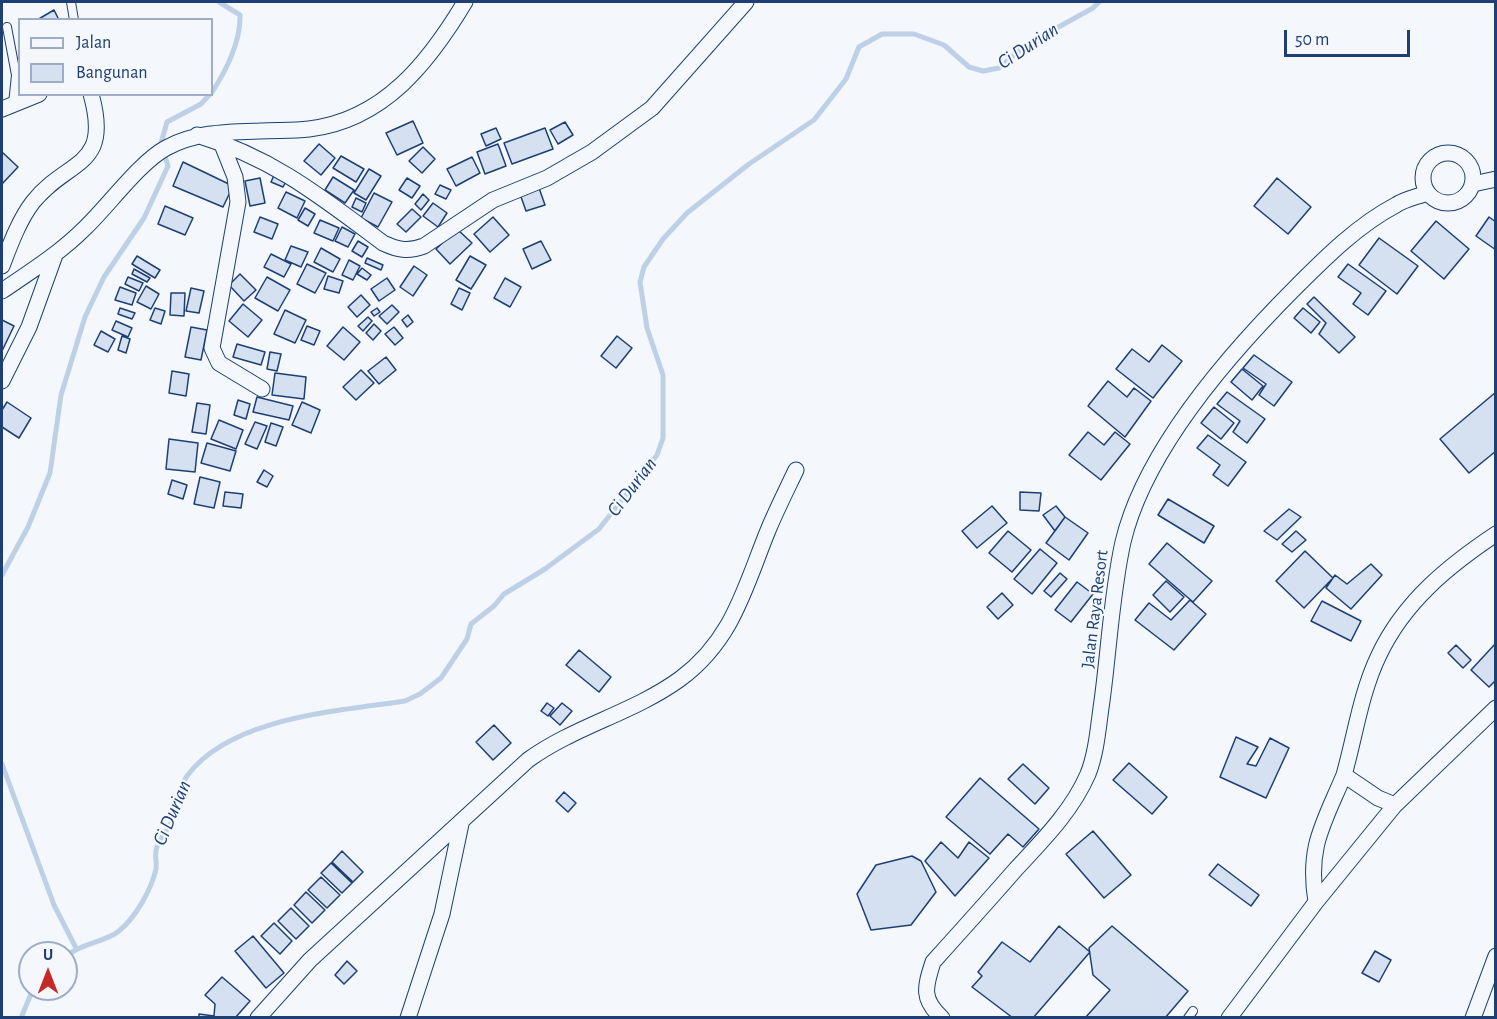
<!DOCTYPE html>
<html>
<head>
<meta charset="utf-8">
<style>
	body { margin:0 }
	#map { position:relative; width:1497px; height:1019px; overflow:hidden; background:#f4f7fb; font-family:"Alegreya Sans",sans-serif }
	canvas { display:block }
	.frame { position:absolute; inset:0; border:3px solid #1d3f73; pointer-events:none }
	.legend { position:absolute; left:18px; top:18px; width:195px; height:78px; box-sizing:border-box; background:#f4f7fb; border:2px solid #9eadc5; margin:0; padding:8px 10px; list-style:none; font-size:18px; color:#1d3f73 }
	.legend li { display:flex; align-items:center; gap:12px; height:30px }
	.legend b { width:30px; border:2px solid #9eadc5 }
	.north { position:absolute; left:18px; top:941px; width:60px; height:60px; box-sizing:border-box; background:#f4f7fb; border:2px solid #9eadc5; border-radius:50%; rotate:0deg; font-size:16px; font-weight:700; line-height:24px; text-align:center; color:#1d3f73 }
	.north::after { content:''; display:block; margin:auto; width:21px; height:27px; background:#c62828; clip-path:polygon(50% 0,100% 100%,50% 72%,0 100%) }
	.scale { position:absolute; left:1284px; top:30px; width:126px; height:27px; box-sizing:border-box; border:3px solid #1d3f73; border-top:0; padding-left:8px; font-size:18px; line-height:21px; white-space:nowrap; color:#1d3f73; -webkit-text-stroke:4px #f4f7fb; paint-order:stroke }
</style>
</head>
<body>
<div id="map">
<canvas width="1497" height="1019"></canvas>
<div class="frame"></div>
<ul class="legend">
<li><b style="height:8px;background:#f4f7fb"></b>Jalan</li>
<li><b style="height:16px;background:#d5e0f0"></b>Bangunan</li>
</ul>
<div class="north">U</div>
<div class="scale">50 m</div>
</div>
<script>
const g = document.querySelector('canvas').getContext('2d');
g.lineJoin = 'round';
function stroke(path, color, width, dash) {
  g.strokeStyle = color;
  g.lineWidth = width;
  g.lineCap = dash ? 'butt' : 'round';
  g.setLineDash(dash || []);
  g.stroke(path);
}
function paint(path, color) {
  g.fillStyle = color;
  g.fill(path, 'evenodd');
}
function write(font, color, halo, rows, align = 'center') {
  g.font = font + ' "Alegreya Sans",sans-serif';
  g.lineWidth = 4.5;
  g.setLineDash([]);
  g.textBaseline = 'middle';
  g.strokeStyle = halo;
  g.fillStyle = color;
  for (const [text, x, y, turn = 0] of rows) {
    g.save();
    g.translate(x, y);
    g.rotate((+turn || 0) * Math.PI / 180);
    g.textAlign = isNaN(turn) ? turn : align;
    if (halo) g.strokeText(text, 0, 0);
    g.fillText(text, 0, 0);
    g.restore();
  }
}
stroke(new Path2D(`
	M 212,92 C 226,71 241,41 240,15 L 219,2
	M 2,575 L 28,527 L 50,473 L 61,395 L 85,317 L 104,277 L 144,218 L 168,166 L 161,143 L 167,122 L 201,104 L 210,94
	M 2,764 L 54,905 L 76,948
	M 66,956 C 81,943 106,942 119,931 C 136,917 151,890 156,869 C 157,862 154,853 157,847 C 160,838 167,831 171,823 C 176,809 178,788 187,776 C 230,717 339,711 405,701 L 420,694 L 441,678 L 467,639 L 471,624 L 494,606 L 504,594 L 545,569 L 599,529 L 657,455 L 663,438 L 663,375 L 647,328 L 640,282 L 644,267 L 663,239 L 687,213 L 749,164 L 814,120 L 846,79 L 859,47 L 882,34 L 914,34 L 944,45 L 969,67 L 983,71 L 999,68 L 1026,45 L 1093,8 L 1099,2
	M 21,1018 L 33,989`), '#bed0e5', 5);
const building = new Path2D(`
	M 54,10 L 59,20 L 37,20 Z
	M 413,121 L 423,143 L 397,155 L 386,133 Z
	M 565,122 L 573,135 L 558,144 L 550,130 Z
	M 496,128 L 501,139 L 486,146 L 481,134 Z
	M 545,128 L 553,149 L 512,164 L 504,143 Z
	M 319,144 L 335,158 L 321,175 L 304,161 Z
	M 498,144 L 506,166 L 485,174 L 477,152 Z
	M 423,147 L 435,159 L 422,173 L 409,161 Z
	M 2,152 L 18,167 L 2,184 Z
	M 341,156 L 364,169 L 356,182 L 333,168 Z
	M 472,157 L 480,173 L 456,186 L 447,169 Z
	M 183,162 L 233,186 L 223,207 L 173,186 Z
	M 369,169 L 381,176 L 366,200 L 354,193 Z
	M 276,171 L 289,176 L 283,187 L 271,182 Z
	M 333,177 L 354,190 L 345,203 L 325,190 Z
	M 260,178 L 265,203 L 250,206 L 245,181 Z
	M 407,178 L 420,186 L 412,198 L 399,190 Z
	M 1277,178 L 1311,207 L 1288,234 L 1254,206 Z
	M 440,185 L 451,190 L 446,199 L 435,194 Z
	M 539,188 L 545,205 L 526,211 L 520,194 Z
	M 286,192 L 305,201 L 297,218 L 278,208 Z
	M 374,193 L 392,202 L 378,227 L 361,218 Z
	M 423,194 L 429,200 L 421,210 L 415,204 Z
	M 356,198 L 366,203 L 362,212 L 352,207 Z
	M 433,203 L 447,213 L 438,227 L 423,216 Z
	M 165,206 L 193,218 L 185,235 L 158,224 Z
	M 305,208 L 315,214 L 308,226 L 298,220 Z
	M 412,209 L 421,217 L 406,232 L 397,224 Z
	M 260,217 L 278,224 L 272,239 L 254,232 Z
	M 493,217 L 509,235 L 490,252 L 474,234 Z
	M 1489,217 L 1496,222 L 1496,250 L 1476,236 Z
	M 320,220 L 339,228 L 333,241 L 314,233 Z
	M 1436,221 L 1469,249 L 1444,279 L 1411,251 Z
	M 342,227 L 355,234 L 348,247 L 335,241 Z
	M 457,229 L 472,243 L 450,264 L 436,249 Z
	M 1379,238 L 1418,266 L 1397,294 L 1359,265 Z
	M 358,241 L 368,247 L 362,257 L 352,251 Z
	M 541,241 L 551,260 L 532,269 L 523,249 Z
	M 291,246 L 308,252 L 301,267 L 285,260 Z
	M 321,248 L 340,259 L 333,272 L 314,262 Z
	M 271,254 L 291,264 L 284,277 L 264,267 Z
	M 137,256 L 160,270 L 155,278 L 132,264 Z
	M 470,256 L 486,265 L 471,289 L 456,280 Z
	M 367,258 L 383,265 L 381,270 L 365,263 Z
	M 349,260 L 360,266 L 353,280 L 342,275 Z
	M 307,264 L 326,273 L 315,293 L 297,284 Z
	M 1348,264 L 1386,291 L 1368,315 L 1353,304 L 1361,293 L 1338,277 Z
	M 414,266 L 427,275 L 413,296 L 400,287 Z
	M 362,268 L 371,275 L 367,280 L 357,274 Z
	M 134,269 L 150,278 L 147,282 L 132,274 Z
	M 240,274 L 256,290 L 244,301 L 229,285 Z
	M 328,276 L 343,281 L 339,293 L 324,289 Z
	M 128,277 L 143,283 L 139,291 L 125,284 Z
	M 267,277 L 290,290 L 278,311 L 255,298 Z
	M 387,278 L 395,290 L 379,301 L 371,289 Z
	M 505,278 L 521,287 L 510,307 L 494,298 Z
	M 146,286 L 159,294 L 151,309 L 137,302 Z
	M 120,287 L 136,293 L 132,305 L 115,300 Z
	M 191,288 L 204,291 L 199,313 L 186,311 Z
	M 459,288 L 470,293 L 462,310 L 451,304 Z
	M 171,293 L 185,293 L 184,316 L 170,315 Z
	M 361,295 L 370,305 L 357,317 L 348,307 Z
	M 1314,297 L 1355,337 L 1339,353 L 1319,334 L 1326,323 L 1307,304 Z
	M 243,304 L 262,320 L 248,337 L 229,321 Z
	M 392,305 L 399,312 L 387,324 L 379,316 Z
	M 120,308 L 135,313 L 132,319 L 118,314 Z
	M 155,308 L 165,311 L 161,324 L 150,320 Z
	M 377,308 L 380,312 L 374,316 L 371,312 Z
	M 1303,308 L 1320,322 L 1311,333 L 1294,318 Z
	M 285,310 L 306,320 L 295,343 L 274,334 Z
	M 408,315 L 413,322 L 407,327 L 402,320 Z
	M 368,317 L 372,321 L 363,331 L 358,326 Z
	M 2,320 L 14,326 L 2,351 Z
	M 116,321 L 132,328 L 128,337 L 112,330 Z
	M 374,324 L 381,331 L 373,340 L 366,333 Z
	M 307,326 L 320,331 L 314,345 L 301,340 Z
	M 191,327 L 207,330 L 201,360 L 185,357 Z
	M 343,327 L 360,342 L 344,360 L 327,346 Z
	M 394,327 L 403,338 L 395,345 L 385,334 Z
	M 101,331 L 115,339 L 108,352 L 94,345 Z
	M 122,336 L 130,339 L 126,353 L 118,350 Z
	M 617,336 L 632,348 L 616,368 L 601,356 Z
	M 237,344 L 265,352 L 261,365 L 233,357 Z
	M 1162,345 L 1182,361 L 1153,398 L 1116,369 L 1132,349 L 1149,362 Z
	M 270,352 L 281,354 L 277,371 L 267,369 Z
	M 1254,355 L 1292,382 L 1274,406 L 1259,395 L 1266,384 L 1243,368 Z
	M 386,357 L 396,370 L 379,384 L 368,371 Z
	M 1242,369 L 1263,386 L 1252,400 L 1231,382 Z
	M 361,370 L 374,383 L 356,400 L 343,387 Z
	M 172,371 L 189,374 L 186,396 L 169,393 Z
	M 275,373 L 306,377 L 304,399 L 272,395 Z
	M 1108,381 L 1127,397 L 1134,388 L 1151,401 L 1125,437 L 1088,406 Z
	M 1227,392 L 1265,419 L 1247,443 L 1233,432 L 1240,421 L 1217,404 Z
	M 1496,392 L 1496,451 L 1469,473 L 1440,439 Z
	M 257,397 L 293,406 L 289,420 L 253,412 Z
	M 238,400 L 250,404 L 246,419 L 234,415 Z
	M 7,402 L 31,418 L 19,438 L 2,427 L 2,410 Z
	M 302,402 L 320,410 L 311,433 L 292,425 Z
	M 197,403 L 210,405 L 206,434 L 192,432 Z
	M 1214,407 L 1234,423 L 1221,439 L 1201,423 Z
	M 219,420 L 243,430 L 236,449 L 211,439 Z
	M 255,422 L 267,426 L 257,449 L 245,444 Z
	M 271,423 L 283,427 L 276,446 L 265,442 Z
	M 1088,432 L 1104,445 L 1115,432 L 1130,444 L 1101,480 L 1069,455 Z
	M 1208,435 L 1246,462 L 1228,486 L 1213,475 L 1220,465 L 1197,448 Z
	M 169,439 L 198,443 L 195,472 L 166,469 Z
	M 207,443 L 236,451 L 230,471 L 201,463 Z
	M 264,470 L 273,476 L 267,487 L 257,482 Z
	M 200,477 L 220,482 L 214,508 L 194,504 Z
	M 172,480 L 187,485 L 183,499 L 168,494 Z
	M 225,492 L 243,494 L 241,508 L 223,506 Z
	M 1020,492 L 1041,493 L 1039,511 L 1020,510 Z
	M 1168,499 L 1214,526 L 1204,543 L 1158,515 Z
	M 992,506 L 1007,523 L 977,548 L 962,531 Z
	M 1056,506 L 1065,517 L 1055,531 L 1043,515 Z
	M 1289,509 L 1301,517 L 1277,540 L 1264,531 Z
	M 1065,517 L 1088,533 L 1069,560 L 1046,543 Z
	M 1008,531 L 1031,550 L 1012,572 L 989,553 Z
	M 1296,531 L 1306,540 L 1292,552 L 1282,544 Z
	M 1167,543 L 1212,581 L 1193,602 L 1149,564 Z
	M 1040,549 L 1057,563 L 1032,594 L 1014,579 Z
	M 1305,551 L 1333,578 L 1304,608 L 1276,581 Z
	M 1371,564 L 1382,575 L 1351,609 L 1326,588 L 1335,575 L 1347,584 Z
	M 1060,573 L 1067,579 L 1051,597 L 1044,591 Z
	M 1166,581 L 1184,597 L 1170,612 L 1153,595 Z
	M 1077,582 L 1093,594 L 1071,622 L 1055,610 Z
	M 1002,593 L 1013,605 L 998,619 L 987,607 Z
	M 1190,600 L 1206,614 L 1174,650 L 1135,620 L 1149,603 L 1171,620 Z
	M 1322,601 L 1361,621 L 1351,641 L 1311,621 Z
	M 1496,643 L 1496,680 L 1489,687 L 1471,670 Z
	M 1456,645 L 1471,660 L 1463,668 L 1448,653 Z
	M 579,650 L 611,677 L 599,692 L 566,665 Z
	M 547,703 L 554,708 L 548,716 L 541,711 Z
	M 562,703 L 572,711 L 560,725 L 550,716 Z
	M 494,725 L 511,743 L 493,760 L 476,742 Z
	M 1236,737 L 1258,747 L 1247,764 L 1256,766 L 1270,738 L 1289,748 L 1266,798 L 1220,777 Z
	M 1129,763 L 1167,797 L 1152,814 L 1113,780 Z
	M 1023,764 L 1049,788 L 1035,804 L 1008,779 Z
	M 980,778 L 1039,829 L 1023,847 L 1008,834 L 990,854 L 946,817 Z
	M 564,792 L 576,803 L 568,812 L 556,801 Z
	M 1093,831 L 1131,875 L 1104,898 L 1066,854 Z
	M 941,842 L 958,858 L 969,842 L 989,858 L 955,896 L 925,861 Z
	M 342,851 L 363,872 L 353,882 L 332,862 Z
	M 912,856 L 921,861 L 936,892 L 911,925 L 871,930 L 857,894 L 876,865 Z
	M 331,863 L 352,883 L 342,893 L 321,873 Z
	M 1218,864 L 1259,895 L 1251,906 L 1209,875 Z
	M 321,877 L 340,895 L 327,908 L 308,890 Z
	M 306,892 L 325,910 L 312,923 L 294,905 Z
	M 291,908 L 309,926 L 296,939 L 278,921 Z
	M 274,923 L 292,941 L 280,954 L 261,936 Z
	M 1059,926 L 1090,952 L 1033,1018 L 1013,1018 L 972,987 L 982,976 L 978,972 L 1002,942 L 1030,962 Z
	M 1112,926 L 1188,991 L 1165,1018 L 1085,1018 L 1110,990 L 1093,975 L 1089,948 Z
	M 253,936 L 284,973 L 266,988 L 235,951 Z
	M 1375,951 L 1391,960 L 1379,982 L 1362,973 Z
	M 347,961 L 357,971 L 344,984 L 335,975 Z
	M 222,977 L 250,1001 L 235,1018 L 199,1018 L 199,1014 L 214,1016 L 215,1004 L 205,995 Z`);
paint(building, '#d5e0f0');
stroke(building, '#1d3f73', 1.5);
const service = new Path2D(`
	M 71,2 L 74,20
	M 7,27 L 16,75 L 13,104
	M 1188,1018 L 1193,1011`);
const minor = new Path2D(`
	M 2,109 L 39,94
	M 197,135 C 273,158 320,196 383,243 C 398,250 408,252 424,246 L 493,200 L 547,178 L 592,152 L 652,108 L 746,2
	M 221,142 L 235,177 L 238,202 L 212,348 L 219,363 L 262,389
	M1423 178a25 25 0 1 1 50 0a25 25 0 1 1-50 0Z
	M 1473,184 L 1496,179
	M 2,266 C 10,245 19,220 33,202 C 68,158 112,169 91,94
	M 2,291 C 30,272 60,253 85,228 C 109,205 139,163 166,148 C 195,132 227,132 259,131 C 276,130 293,131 309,129 C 384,120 429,62 465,2
	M 2,381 L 29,327 L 55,255
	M 1395,805 L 1378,798 L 1344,775 C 1355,736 1361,692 1379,655 C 1404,602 1448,566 1496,534
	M 1316,902 C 1307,847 1323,825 1344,775
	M 258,1018 L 310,960 L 528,760 C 575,726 633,713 680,679 C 734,639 745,586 769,528 C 777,509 787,489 796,470
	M 408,1018 L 442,914 L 461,824
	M 942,1018 C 921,999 925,987 933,962 C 961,931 989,900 1016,869 C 1043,840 1072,811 1088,774 C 1096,754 1098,730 1101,708 C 1109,653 1111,596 1123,542 C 1145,449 1230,353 1296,287 C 1326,257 1358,225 1396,205 C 1405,199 1417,197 1427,193
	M 1229,1018 L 1316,902 L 1395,805 L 1496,708
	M 1473,1018 L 1496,956`);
stroke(service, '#1d3f73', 10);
stroke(minor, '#1d3f73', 17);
stroke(service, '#f4f7fb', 8);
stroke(minor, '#f4f7fb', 15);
write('18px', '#1d3f73', '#f4f7fb', [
	["Jalan Raya Resort",1095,609,-83]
]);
write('italic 20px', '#1d3f73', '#f4f7fb', [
	["Ci Durian",1028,46,-33],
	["Ci Durian",632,487,-53],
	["Ci Durian",172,813,-67]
]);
</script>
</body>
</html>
